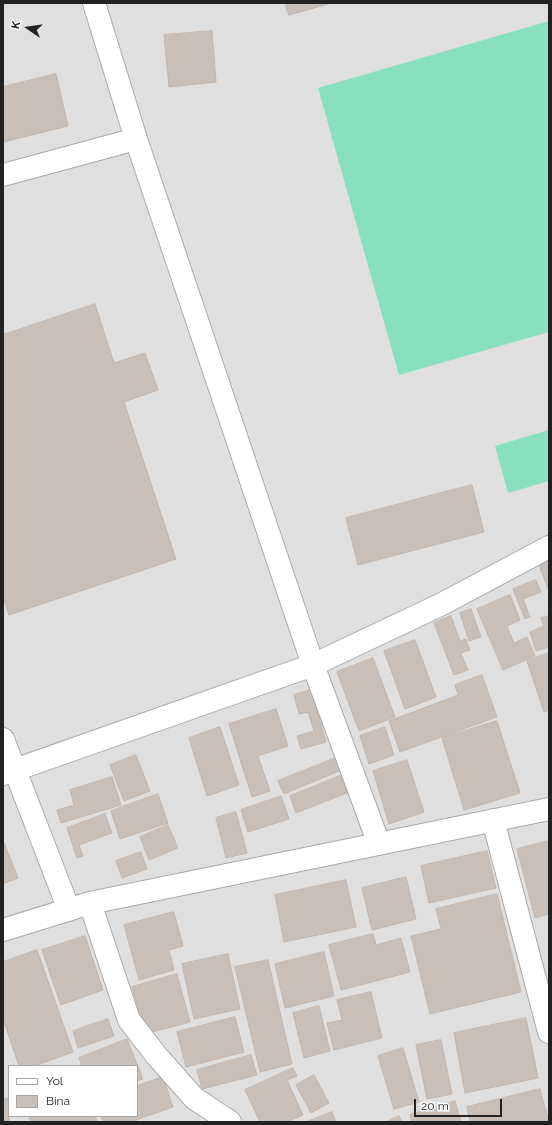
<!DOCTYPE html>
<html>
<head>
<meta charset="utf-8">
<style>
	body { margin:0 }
	#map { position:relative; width:552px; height:1125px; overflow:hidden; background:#f2efe9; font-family:Raleway,sans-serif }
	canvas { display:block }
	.frame { position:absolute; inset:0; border:4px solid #222; pointer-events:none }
	.legend { position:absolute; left:8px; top:1065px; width:130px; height:52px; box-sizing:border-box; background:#fff; border:1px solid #a7a7a7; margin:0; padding:5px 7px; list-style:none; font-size:12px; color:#222 }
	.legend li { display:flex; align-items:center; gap:8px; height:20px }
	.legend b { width:20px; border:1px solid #a7a7a7 }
	.north { position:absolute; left:8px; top:8px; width:40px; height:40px; -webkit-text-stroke:3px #fff; paint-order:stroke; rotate:283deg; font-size:11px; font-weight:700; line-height:16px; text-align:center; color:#222 }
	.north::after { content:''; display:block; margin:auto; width:14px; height:18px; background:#222; clip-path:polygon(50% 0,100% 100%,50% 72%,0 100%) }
	.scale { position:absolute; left:414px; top:1099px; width:88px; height:18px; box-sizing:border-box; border:2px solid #222; border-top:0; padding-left:5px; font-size:12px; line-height:14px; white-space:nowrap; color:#222; -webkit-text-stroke:3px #fff; paint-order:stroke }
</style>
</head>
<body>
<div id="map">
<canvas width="552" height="1125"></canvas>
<div class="frame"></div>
<ul class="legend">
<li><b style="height:5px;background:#fff"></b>Yol</li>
<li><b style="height:11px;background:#c7bfb8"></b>Bina</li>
</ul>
<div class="north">K</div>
<div class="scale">20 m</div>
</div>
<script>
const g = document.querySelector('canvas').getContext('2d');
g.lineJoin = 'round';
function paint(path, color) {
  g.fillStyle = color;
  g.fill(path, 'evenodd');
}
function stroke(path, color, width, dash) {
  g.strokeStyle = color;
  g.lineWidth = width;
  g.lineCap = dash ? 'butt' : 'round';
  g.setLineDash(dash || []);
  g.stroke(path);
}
paint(new Path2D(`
	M 3,3 L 549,3 L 549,1122 L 3,1122 ZM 9,1066 L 137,1066 L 137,1116 L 9,1116 Z`), '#e0dfdf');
paint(new Path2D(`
	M 549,21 L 549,332 L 399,375 L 318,88 Z
	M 549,430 L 549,481 L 508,493 L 495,446 Z`), '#88e0be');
const building = new Path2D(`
	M 285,3 L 332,3 L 289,15 Z
	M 212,31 L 216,82 L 169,87 L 164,35 Z
	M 56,74 L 68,126 L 3,142 L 3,87 Z
	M 95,304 L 114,363 L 145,353 L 158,390 L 124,402 L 176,559 L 9,615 L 3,597 L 3,335 Z
	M 472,485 L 484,532 L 358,565 L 346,518 Z
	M 549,561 L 549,591 L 539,565 Z
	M 536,580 L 541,592 L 523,599 L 530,617 L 525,619 L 513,589 Z
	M 510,595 L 520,620 L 507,626 L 514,643 L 527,637 L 535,656 L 503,670 L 477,609 Z
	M 471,609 L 481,637 L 469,641 L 460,613 Z
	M 451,616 L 460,641 L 466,639 L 470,650 L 461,653 L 468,670 L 454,675 L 434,623 Z
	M 549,616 L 549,647 L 536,651 L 530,632 L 544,626 L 541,618 Z
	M 415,640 L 436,697 L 405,709 L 384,651 Z
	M 549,653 L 549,710 L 544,712 L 527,661 Z
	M 373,658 L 395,717 L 359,731 L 337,672 Z
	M 482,675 L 497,717 L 400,752 L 389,721 L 458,695 L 455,685 Z
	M 311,690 L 326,742 L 301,749 L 297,736 L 314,731 L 308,712 L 299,714 L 294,695 Z
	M 276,709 L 288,746 L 258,756 L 270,791 L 252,797 L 229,724 Z
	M 497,721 L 520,793 L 464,810 L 442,738 Z
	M 220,727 L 239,785 L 207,796 L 189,738 Z
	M 385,727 L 394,755 L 369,764 L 360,736 Z
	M 136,755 L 150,791 L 124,801 L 110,765 Z
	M 338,757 L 344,769 L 284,794 L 278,781 Z
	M 407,760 L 424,812 L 389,824 L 373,771 Z
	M 340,776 L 347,793 L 296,813 L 290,796 Z
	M 112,777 L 121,805 L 61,823 L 57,810 L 74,805 L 70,790 Z
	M 158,794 L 168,823 L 120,839 L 111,811 Z
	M 281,796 L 289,819 L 248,832 L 241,810 Z
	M 236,812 L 247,853 L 226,858 L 216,818 Z
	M 105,814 L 112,833 L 79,845 L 83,856 L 77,858 L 67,828 Z
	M 168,825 L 178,848 L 149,860 L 140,837 Z
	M 3,840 L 18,878 L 3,884 Z
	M 549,841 L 549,914 L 535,918 L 517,849 Z
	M 487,851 L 496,888 L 429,903 L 421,866 Z
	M 141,852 L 147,869 L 122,878 L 116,861 Z
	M 406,877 L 416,919 L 372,930 L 362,888 Z
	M 346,880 L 356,927 L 284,942 L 275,895 Z
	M 497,894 L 521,992 L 430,1014 L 411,936 L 441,929 L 436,909 Z
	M 174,912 L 183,946 L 169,950 L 174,970 L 139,980 L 124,925 Z
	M 373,934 L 376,945 L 401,938 L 410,972 L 341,990 L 329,945 Z
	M 85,936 L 103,990 L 61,1005 L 42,950 Z
	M 37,950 L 73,1052 L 35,1066 L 19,1066 L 3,1019 L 3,962 Z
	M 324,952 L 334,996 L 285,1008 L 275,964 Z
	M 228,954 L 240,1009 L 194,1019 L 182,964 Z
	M 268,960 L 292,1064 L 260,1072 L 235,967 Z
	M 177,974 L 190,1022 L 145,1034 L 132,987 Z
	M 371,992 L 382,1038 L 334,1050 L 327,1023 L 342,1020 L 337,1000 Z
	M 319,1006 L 330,1051 L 304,1058 L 293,1013 Z
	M 235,1017 L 244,1052 L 186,1067 L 177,1032 Z
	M 526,1018 L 538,1078 L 465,1093 L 454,1033 Z
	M 108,1019 L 114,1036 L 78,1048 L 73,1031 Z
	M 127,1039 L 143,1079 L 137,1081 L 137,1066 L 82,1066 L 79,1058 Z
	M 441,1040 L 452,1094 L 427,1099 L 416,1045 Z
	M 403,1048 L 419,1102 L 394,1109 L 378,1056 Z
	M 251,1055 L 257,1075 L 202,1089 L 197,1070 Z
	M 293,1068 L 297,1076 L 287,1080 L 303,1115 L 287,1122 L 260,1122 L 245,1090 Z
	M 314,1075 L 329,1103 L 311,1113 L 296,1085 Z
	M 163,1077 L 173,1107 L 136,1120 L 137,1122 L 103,1122 L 101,1116 L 137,1116 L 137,1086 Z
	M 540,1089 L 549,1122 L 470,1122 L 467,1107 Z
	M 9,1098 L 9,1115 L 8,1115 L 10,1122 L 3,1122 L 3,1100 Z
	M 455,1101 L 461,1122 L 412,1122 L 410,1115 Z
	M 332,1112 L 336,1122 L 306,1122 Z
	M 29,1116 L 95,1116 L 97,1122 L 31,1122 Z
	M 399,1116 L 402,1122 L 386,1122 Z`);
paint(building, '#c7bfb8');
stroke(building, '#c4b6ab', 1);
const minor = new Path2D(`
	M 3,175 L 136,139
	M 3,739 L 69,910
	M 3,774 L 313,665 L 136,139 L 94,3
	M 493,820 L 549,1032
	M 379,844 L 313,665 L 442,604 L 549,547
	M 90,903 L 549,809
	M 3,930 L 90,903 L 129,1020 L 156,1055 L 194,1098 L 230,1122`);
stroke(minor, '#a9a9a9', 24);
stroke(minor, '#fff', 22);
</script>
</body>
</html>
